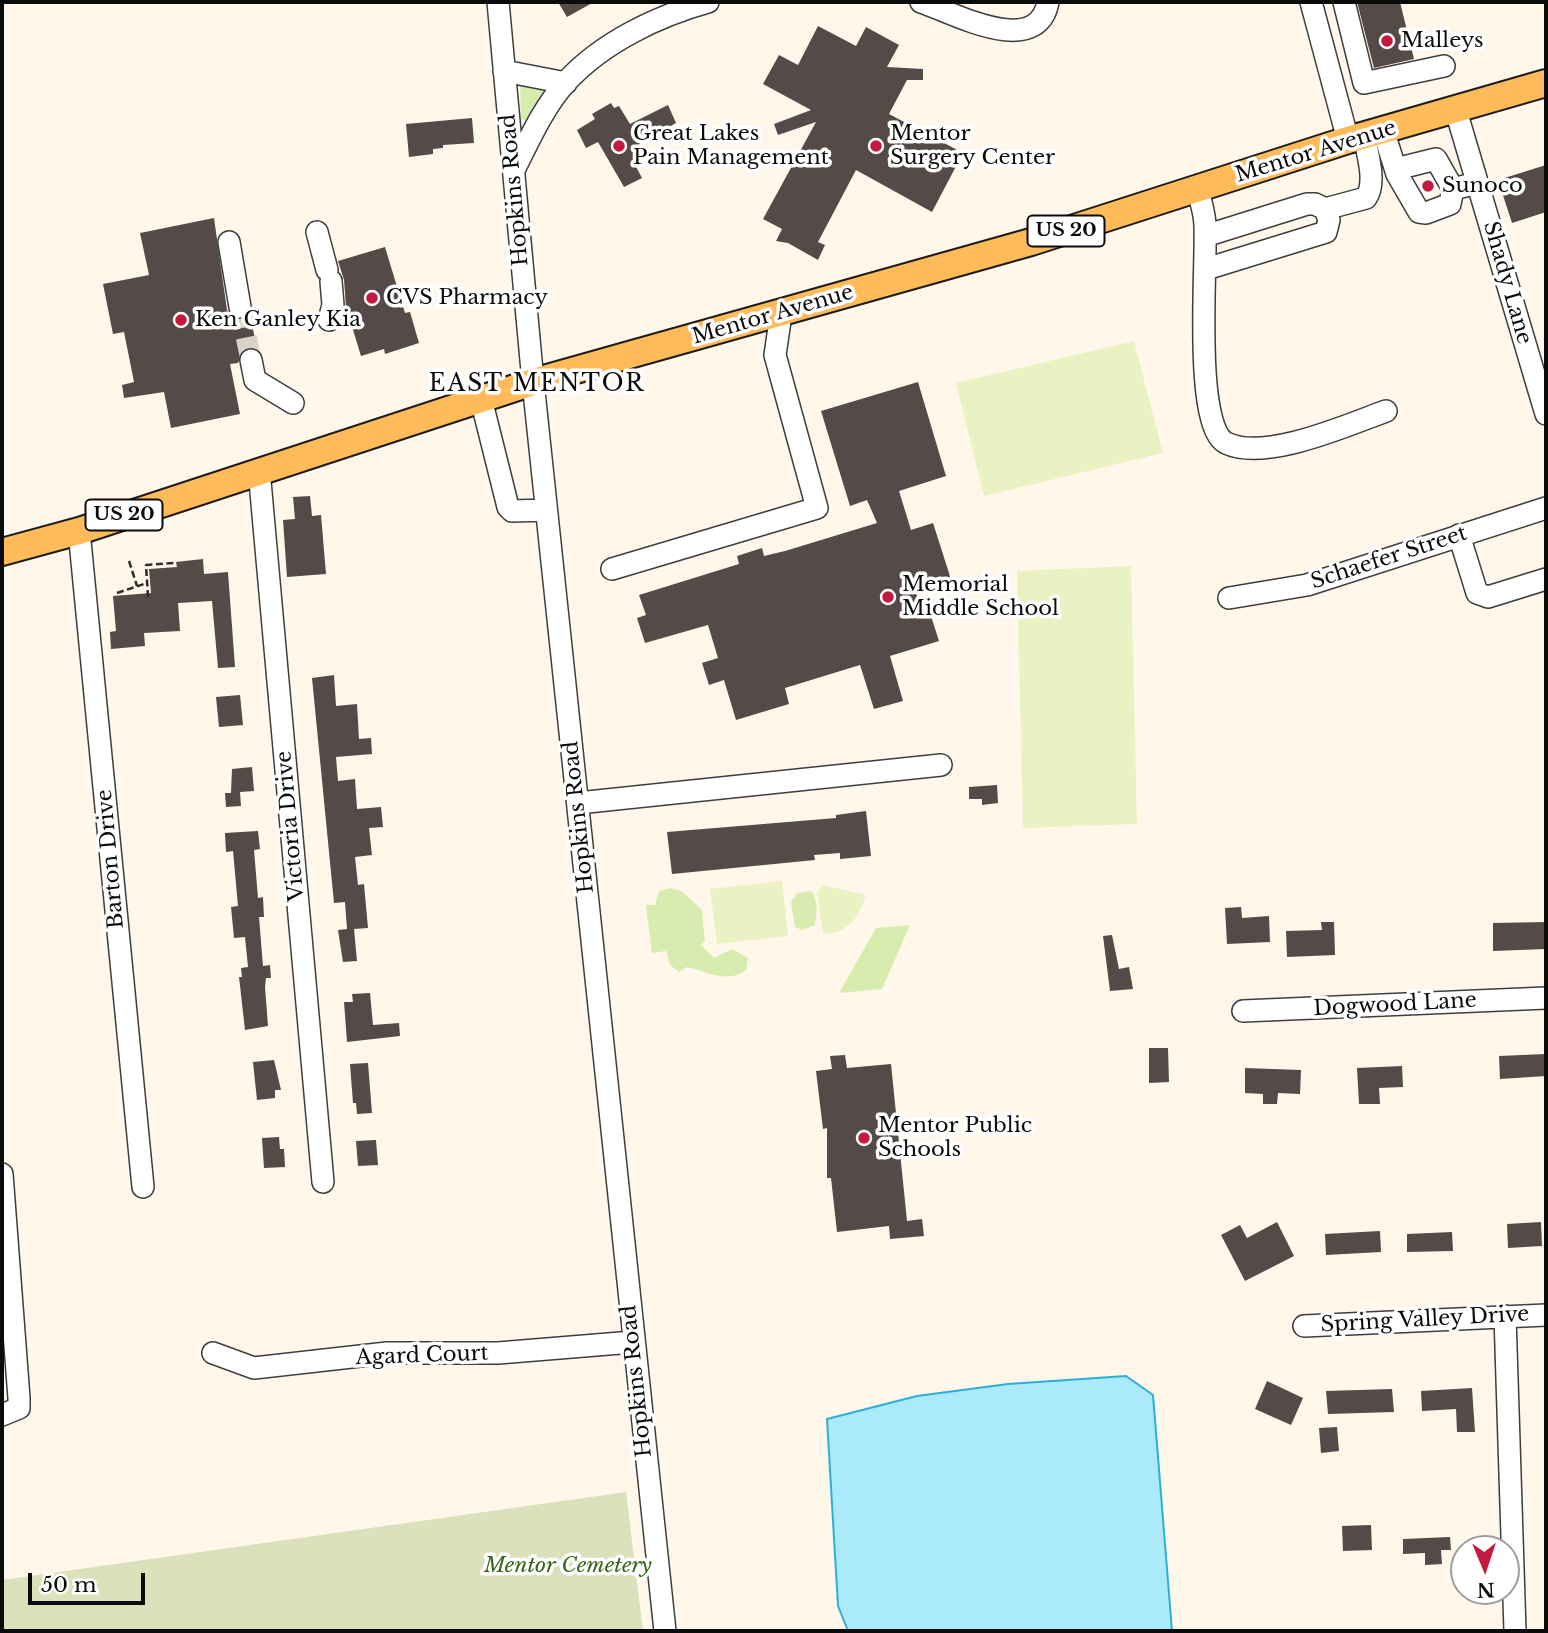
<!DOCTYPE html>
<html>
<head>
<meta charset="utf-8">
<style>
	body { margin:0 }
	#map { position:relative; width:1548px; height:1633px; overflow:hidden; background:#fff7e9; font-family:"Libre Baskerville",serif }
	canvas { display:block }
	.frame { position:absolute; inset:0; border:4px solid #0b0b0b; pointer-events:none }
	.north { position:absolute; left:1450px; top:1535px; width:70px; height:70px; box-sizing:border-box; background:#fff; border:2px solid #9d9d9d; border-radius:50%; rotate:178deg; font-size:19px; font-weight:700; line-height:28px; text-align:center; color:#0b0b0b }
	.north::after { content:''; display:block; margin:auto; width:24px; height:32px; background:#c41a3f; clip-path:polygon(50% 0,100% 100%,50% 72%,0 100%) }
	.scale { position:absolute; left:28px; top:1573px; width:117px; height:32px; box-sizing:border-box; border:4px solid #0b0b0b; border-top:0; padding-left:9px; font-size:21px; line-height:24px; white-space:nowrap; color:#0b0b0b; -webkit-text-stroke:5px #fff; paint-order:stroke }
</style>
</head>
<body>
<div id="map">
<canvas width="1548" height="1633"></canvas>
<div class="frame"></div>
<div class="north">N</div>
<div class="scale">50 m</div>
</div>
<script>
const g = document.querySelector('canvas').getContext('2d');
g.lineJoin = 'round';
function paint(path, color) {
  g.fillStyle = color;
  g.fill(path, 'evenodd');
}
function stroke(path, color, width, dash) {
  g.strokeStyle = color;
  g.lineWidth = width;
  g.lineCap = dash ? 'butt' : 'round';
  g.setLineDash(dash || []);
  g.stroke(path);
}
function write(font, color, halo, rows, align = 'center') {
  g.font = font + ' "Libre Baskerville",serif';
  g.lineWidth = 7;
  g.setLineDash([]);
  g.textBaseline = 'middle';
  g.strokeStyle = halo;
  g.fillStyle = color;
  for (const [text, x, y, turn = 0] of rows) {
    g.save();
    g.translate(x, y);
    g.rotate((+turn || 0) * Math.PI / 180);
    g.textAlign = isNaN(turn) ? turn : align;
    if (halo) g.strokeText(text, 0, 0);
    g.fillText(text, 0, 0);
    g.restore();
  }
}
paint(new Path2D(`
	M 520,84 L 545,88 L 546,92 L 529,121 L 521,120 Z
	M 671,888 L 683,892 L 702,910 L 705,941 L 701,945 L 714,958 L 732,949 L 748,958 L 746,970 C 727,984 708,972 687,967 L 679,972 L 670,965 L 666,951 L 652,953 L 646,905 L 655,905 L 659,891 Z
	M 812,891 L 817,906 L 815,925 L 802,930 L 795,927 L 791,902 L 797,893 Z
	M 910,925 L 882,989 L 839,993 L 876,928 Z`), '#d9ecb0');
paint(new Path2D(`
	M 626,1492 L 643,1631 L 2,1631 L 2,1580 Z`), '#dbe1ba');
paint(new Path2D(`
	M 1134,341 L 1163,453 L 984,496 L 956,383 Z
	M 1131,566 L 1137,824 L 1023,828 L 1017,571 Z
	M 782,881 L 788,936 L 717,944 L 710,889 Z
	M 823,885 L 866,895 C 859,918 848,933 823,934 L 817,892 Z`), '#eaf2c3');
const water = new Path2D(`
	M 1126,1376 L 1153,1395 L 1172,1631 L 848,1631 L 838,1606 L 827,1419 L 917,1396 L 1008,1384 Z`);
paint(water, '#aaeafa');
stroke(water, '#2bafd7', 2);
paint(new Path2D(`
	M 558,2 L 594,2 L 567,17 Z
	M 1357,2 L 1400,2 L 1414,59 L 1374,68 Z
	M 818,26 L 856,46 L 866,27 L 899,45 L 887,67 L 923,69 L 923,80 L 907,80 L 889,114 L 963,153 L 932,212 L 856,170 L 818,242 L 825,245 L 818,260 L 788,243 L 776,241 L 782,229 L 763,219 L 816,122 L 778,135 L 774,124 L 811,110 L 763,84 L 779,55 L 798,65 Z
	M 611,103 L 614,108 L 619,106 L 630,124 L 668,105 L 676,123 L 639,144 L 633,161 L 642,178 L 624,187 L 598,142 L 586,148 L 577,130 L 595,119 L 592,114 Z
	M 472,118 L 474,143 L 443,145 L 443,148 L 433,149 L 433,154 L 409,157 L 406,124 Z
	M 1546,165 L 1546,212 L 1512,223 L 1498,180 Z
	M 214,218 L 227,310 L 236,319 L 243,320 L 250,314 L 257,349 L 243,350 L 238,363 L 230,364 L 240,414 L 171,428 L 164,392 L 124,398 L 122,385 L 134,382 L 124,332 L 113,334 L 103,284 L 149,275 L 140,233 Z
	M 385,247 L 405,313 L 410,312 L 419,343 L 385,354 L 384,349 L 361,356 L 346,307 L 344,280 L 338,261 Z
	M 918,382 L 946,476 L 899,491 L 911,530 L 933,523 L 949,573 L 951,582 L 916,593 L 924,618 L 931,616 L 939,641 L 890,656 L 903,701 L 874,709 L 860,665 L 785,688 L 789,704 L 736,720 L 724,680 L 709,685 L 702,663 L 718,658 L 708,625 L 645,643 L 637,618 L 646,615 L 639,595 L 739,564 L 737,556 L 762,548 L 764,556 L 785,551 L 877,523 L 867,500 L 850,506 L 821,411 Z
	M 310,496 L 312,516 L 321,515 L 326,574 L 287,577 L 283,520 L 295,519 L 293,497 Z
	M 203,559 L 204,574 L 228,572 L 235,667 L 218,668 L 212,601 L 178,603 L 180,631 L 144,633 L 145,646 L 111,649 L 110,632 L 116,631 L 113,596 L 151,593 L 149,569 L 177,567 L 176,562 Z
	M 334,675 L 336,706 L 357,704 L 359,739 L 371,738 L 372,754 L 336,757 L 338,781 L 355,779 L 357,809 L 381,807 L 383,827 L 369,828 L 372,855 L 355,857 L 358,885 L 364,884 L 368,928 L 354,929 L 357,961 L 343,962 L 338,930 L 347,929 L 345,902 L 334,903 L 312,678 Z
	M 240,695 L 243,725 L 219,727 L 216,697 Z
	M 252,767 L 254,791 L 240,792 L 241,806 L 226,807 L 225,793 L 231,793 L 232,769 Z
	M 997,785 L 998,803 L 982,805 L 982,799 L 969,799 L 969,787 Z
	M 866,811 L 871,856 L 840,859 L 840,853 L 814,855 L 815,860 L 672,874 L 667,832 L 836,818 L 836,815 Z
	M 258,831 L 260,849 L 254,850 L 258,898 L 263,897 L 264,917 L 259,917 L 263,966 L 270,965 L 271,978 L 266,978 L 265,987 L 268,1026 L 245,1030 L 239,977 L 242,977 L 241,968 L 248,967 L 245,937 L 234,938 L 231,907 L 238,906 L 233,851 L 226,852 L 225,833 Z
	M 1241,907 L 1242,918 L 1269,916 L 1270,942 L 1227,944 L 1225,908 Z
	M 1321,922 L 1334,922 L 1335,955 L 1287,957 L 1286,931 L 1322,930 Z
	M 1546,922 L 1546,949 L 1493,951 L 1493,923 Z
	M 1112,935 L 1119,969 L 1129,967 L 1133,989 L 1110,991 L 1103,936 Z
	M 370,993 L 373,1025 L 399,1023 L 400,1036 L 347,1042 L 344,1002 L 353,1002 L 352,994 Z
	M 1149,1048 L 1168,1048 L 1169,1082 L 1149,1083 Z
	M 1545,1054 L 1546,1076 L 1500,1079 L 1499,1056 Z
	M 845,1055 L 847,1068 L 891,1064 L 907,1221 L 922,1219 L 924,1236 L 890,1239 L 889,1226 L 837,1232 L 831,1178 L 827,1178 L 827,1128 L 823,1129 L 816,1071 L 832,1069 L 830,1056 Z
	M 274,1060 L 281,1090 L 275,1090 L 275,1098 L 257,1100 L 253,1062 Z
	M 368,1063 L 372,1113 L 357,1114 L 356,1103 L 353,1103 L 350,1064 Z
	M 1402,1066 L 1403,1087 L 1379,1088 L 1380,1104 L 1359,1104 L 1357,1068 Z
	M 1245,1068 L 1301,1070 L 1300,1094 L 1278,1093 L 1277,1104 L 1263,1104 L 1263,1094 L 1245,1093 Z
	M 279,1137 L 280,1149 L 284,1149 L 285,1167 L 264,1168 L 262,1138 Z
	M 376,1140 L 378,1165 L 358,1166 L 356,1141 Z
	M 1277,1222 L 1294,1256 L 1245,1281 L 1221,1235 L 1240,1225 L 1247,1238 Z
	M 1541,1222 L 1542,1246 L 1508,1248 L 1507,1224 Z
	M 1380,1231 L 1381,1252 L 1326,1255 L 1325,1234 Z
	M 1452,1232 L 1453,1251 L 1407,1252 L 1407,1234 Z
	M 1267,1381 L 1303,1398 L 1291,1425 L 1255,1409 Z
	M 1472,1388 L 1475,1432 L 1457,1432 L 1456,1409 L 1422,1411 L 1421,1391 Z
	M 1392,1389 L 1394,1412 L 1328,1414 L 1326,1391 Z
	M 1337,1427 L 1339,1451 L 1321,1453 L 1319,1428 Z
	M 1371,1525 L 1372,1550 L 1343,1551 L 1342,1526 Z
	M 1450,1537 L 1451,1550 L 1441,1550 L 1442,1564 L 1425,1565 L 1425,1553 L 1403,1554 L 1403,1539 Z`), '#544a47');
stroke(new Path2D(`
	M 240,307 L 251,360`), '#dad4c8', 21, [21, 10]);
const minor = new Path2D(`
	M 498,2 L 533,382 L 665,1631
	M 921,2 C 952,12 1037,60 1048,2
	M 1311,2 L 1348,140
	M 1344,2 L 1364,83 L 1444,66
	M 504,71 L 566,83
	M 1456,111 L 1546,414
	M 1383,130 L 1397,174 L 1419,212 L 1426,213 L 1450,204 L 1453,189 L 1477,183
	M 1396,169 L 1436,159 L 1453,189
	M 514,170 C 529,140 544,106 567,81 C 603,42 658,16 708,2
	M 1198,189 C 1200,201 1205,213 1205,226 C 1207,264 1193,426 1226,443 C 1265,462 1347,425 1386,411
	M 317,232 L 327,270
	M 1205,236 L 1307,204 L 1315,204 L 1325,209
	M 229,242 L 240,307
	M 1206,269 L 1326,232 L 1329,220 L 1325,209 L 1366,198 C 1377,182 1367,153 1364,136
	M 329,320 L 333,305 L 331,281
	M 251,360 L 255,380 L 293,403
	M 481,399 L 508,507 L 512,511 L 546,510
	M 259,470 L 323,1182
	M 79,531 L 143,1187
	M 1459,535 L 1477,593 L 1488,597 L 1546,579
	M 612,569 L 817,508 L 775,355 L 781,314
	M 1229,598 L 1307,585 L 1546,508
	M 578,803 L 941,765
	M 1243,1011 L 1546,998
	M 2,1174 L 19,1398 L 19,1408 L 2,1415
	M 1505,1316 L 1515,1631
	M 1304,1326 L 1546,1315
	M 213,1353 L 254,1368 L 387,1353 L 498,1353 L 633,1342`);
const major = new Path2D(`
	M 2,552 L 79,531 L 533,382 L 1031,242 L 1348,140 L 1546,83`);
stroke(minor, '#3e3e3e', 24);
stroke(major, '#1c1c1c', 30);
stroke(new Path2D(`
	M 129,561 L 137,586
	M 117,593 L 147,583
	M 148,597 L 146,565 L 174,563`), '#2d2d2d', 2.5, [7, 3.5]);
stroke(minor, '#fff', 21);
stroke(major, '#ffba59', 26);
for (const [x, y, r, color] of [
	[1387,41,7,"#c41a3f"],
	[619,146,7,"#c41a3f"],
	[876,146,7,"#c41a3f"],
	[1428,186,7,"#c41a3f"],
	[372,298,7,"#c41a3f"],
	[181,320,7,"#c41a3f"],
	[888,597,7,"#c41a3f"],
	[864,1138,7,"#c41a3f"]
]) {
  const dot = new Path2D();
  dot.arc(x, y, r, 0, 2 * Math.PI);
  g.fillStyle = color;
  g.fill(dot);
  stroke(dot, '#fff', 2.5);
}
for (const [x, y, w] of [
	[1066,231,77],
	[124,515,77]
]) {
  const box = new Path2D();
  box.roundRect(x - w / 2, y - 15.5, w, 31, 5);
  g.fillStyle = '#fff';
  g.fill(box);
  stroke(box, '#0b0b0b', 2);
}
write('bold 19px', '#0b0b0b', null, [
	["US 20",1066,231],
	["US 20",124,515]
]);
write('21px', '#0b0b0b', '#fff', [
	["Malleys",1401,41],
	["Great Lakes",633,134],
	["Pain Management",633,158],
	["Mentor",890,134],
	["Surgery Center",890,158],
	["Sunoco",1442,186],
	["CVS Pharmacy",386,298],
	["Ken Ganley Kia",195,320],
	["Memorial",902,585],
	["Middle School",902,609],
	["Mentor Public",878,1126],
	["Schools",878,1150]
], 'left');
write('21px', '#0b0b0b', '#fff', [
	["Mentor Avenue",1316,152,-17],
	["Hopkins Road",515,190,-95],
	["Shady Lane",1507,283,74],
	["Mentor Avenue",773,315,-16],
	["Schaefer Street",1389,558,-18],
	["Hopkins Road",579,817,-96],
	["Victoria Drive",291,826,-95],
	["Barton Drive",111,859,-95],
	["Dogwood Lane",1395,1005,-3],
	["Spring Valley Drive",1425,1320,-3],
	["Agard Court",422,1356,-2],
	["Hopkins Road",637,1381,-96]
]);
write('italic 21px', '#356618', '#fff', [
	["Mentor Cemetery",568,1566]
]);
g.letterSpacing = '2px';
write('23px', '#0b0b0b', '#fff', [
	["EAST MENTOR",537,385]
]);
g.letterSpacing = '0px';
</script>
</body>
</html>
